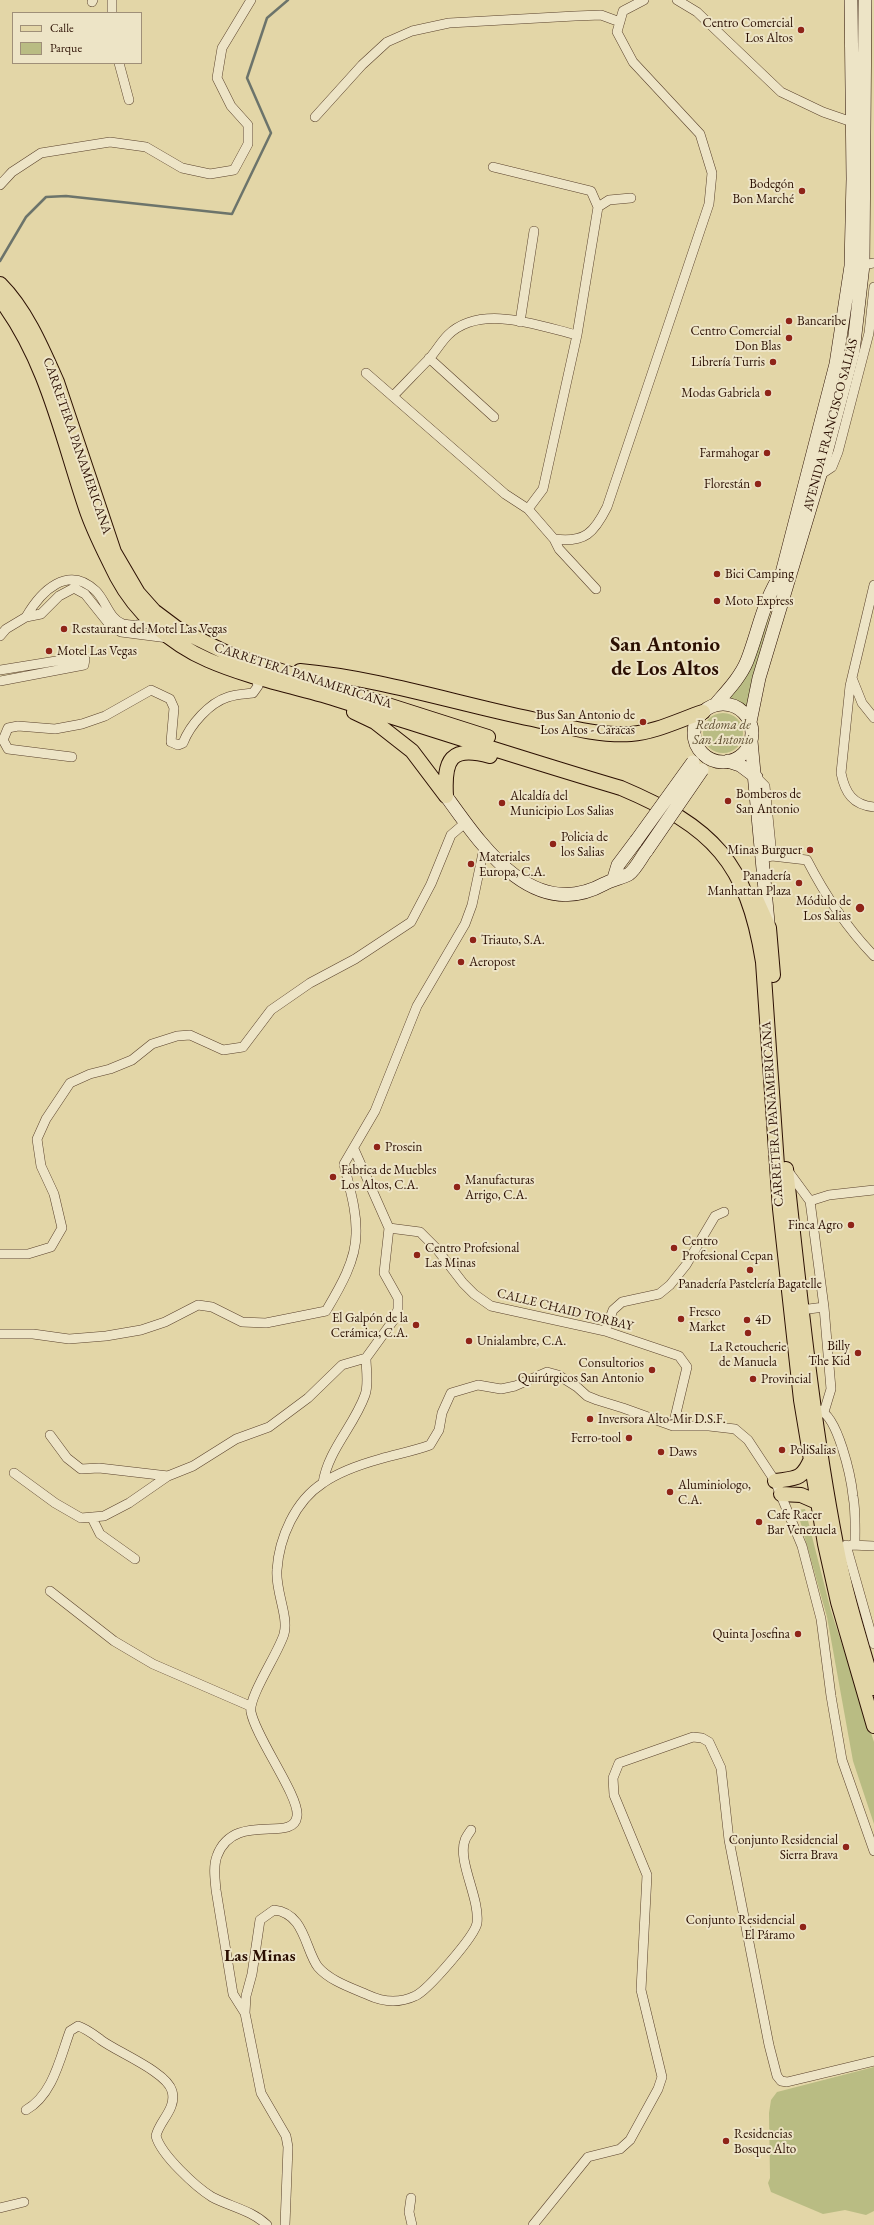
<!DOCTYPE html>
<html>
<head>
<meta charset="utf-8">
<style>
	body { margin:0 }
	#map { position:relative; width:874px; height:2225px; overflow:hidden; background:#e3d6a7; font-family:"EB Garamond",serif }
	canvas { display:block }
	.legend { position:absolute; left:12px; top:12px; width:130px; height:52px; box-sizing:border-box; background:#ede4c6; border:1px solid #9f8f78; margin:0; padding:5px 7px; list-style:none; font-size:12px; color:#2b0f02 }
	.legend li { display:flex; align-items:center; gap:8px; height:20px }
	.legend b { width:20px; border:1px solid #9f8f78 }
</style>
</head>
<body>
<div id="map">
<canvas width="874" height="2225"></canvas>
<ul class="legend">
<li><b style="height:5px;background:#e3d6a7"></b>Calle</li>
<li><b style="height:11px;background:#b9bc83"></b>Parque</li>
</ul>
</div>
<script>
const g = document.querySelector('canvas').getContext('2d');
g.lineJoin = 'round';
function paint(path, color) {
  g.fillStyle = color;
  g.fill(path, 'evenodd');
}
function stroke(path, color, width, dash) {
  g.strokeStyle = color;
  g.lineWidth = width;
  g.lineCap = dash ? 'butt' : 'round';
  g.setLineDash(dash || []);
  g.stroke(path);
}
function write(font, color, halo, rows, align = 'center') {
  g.font = font + ' "EB Garamond",serif';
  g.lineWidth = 4;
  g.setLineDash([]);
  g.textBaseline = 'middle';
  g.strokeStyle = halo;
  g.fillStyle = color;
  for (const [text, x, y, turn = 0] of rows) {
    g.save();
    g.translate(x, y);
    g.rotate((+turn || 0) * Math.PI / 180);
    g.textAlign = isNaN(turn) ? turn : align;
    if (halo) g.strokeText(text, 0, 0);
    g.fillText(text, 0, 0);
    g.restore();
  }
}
paint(new Path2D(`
	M 771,611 L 756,665 L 749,712 L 734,701 L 726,699 Z
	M703 733a20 20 0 1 1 40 0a20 20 0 1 1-40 0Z
	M 805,1509 L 831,1611 L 874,1742 L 874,1824 L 853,1761 L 827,1617 L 797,1510 Z
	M 874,2067 L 874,2211 L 866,2215 L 845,2210 L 823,2214 L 771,2192 L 768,2183 L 770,2178 L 769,2113 L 771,2100 L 777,2092 Z`), '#b9bc83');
stroke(new Path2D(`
	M 0,261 L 26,217 L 46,197 L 66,196 L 232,214 L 271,133 L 247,78 L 267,18 L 288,0`), '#6c746b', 2.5);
const street = new Path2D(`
	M 112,0 L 112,13
	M 677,0 L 697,12 L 781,92 L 823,112 L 852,122
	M 92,2 L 93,0
	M 119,63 L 129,100
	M 315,117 L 362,65 L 387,42 L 412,31 L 449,23 L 575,16 L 601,15 L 620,22
	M 493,167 L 591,191 L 598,207 L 577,335 L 543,489 L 528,509
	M 0,185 L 12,172 L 41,153 L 110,142 L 146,147 L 182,168 L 210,174 L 234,170 L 248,144 L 248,125 L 231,106 L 217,78 L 222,48 L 251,0
	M 598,207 L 609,200 L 631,198
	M 858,266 L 874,263
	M 520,322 L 534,231
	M 429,358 L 494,417
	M 366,373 L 505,494 L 528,509 L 554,539 C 585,543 594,533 607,507 L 709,204 L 712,173 L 700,134 L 633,62 L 617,32 L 623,11 L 644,0
	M 393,396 C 405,384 417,371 429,359 C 436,351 441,342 448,335 C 481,303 539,326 577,335
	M 820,475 L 832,467 L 838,452 L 869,333 L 874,287
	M 554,539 L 559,549 L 596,589
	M 874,585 L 850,686 L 841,773 C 845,793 853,805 874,807
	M 26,617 C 41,591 68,564 96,591 C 106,601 109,619 123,624 C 132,626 143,625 151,622
	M 0,636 L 6,629 L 26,617 L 41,614 L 59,596 L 74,588 L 85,594 L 109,624 L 121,632 L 168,638
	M 0,670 L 81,657 L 85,659 L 84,665 L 0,681
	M 852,678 L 862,703 L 874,718
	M 72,757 L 8,749 L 3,740 L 8,728 L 18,726 L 55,729 L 82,724 L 105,716 L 151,690 L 170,699 L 174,708 L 171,742 L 178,745 L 183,743 C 190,725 209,703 228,697 C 236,694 245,694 253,693 L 258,686 L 256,677
	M 756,777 L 765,786 L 772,856
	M 763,858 L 772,856 L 807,860 C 825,895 847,928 874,956
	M 354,1149 L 389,1228 L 420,1232 L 436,1248 L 463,1283 L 474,1294 L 491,1306 L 605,1331 L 679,1356 L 687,1367 L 673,1426
	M 788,1171 L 810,1201 L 829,1195 L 874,1190
	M 810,1201 L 824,1307 L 831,1389 L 824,1412
	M 0,1254 L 28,1254 L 51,1247 L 62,1228 L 54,1194 L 41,1166 L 37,1139 L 46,1119 L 70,1083 L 90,1074 L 110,1069 L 132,1060 L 152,1044 L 177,1036 L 190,1035 L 223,1050 L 243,1047 L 271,1010 L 310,983 L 355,959 L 411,922 L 431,884 L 451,835 L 465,823
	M 801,1310 L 824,1307
	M 605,1331 L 613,1310 L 622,1302 L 659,1294 L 670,1285 L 686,1265 L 715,1216 L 724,1212
	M 0,1334 L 33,1334 L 69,1339 L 106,1336 L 141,1330 L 165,1322 L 198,1305 L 212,1307 L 242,1322 L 266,1323 L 326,1311 C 339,1289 356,1261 356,1234 C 357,1210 349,1187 344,1164 L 375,1111 L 417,1006 L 465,924 L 472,905 L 484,848
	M 819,1410 C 838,1416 851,1477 853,1496 C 856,1512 855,1529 855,1545
	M 50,1435 L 67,1458 L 81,1469 L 99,1468 L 168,1476
	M 14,1473 L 55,1503 L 81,1518 L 104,1516 L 129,1503 L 168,1476 L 193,1466 L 236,1439 L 269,1427 L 308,1398 L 342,1365 L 366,1358 L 395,1318 L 398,1309 L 398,1298 L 384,1273 L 389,1228
	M 323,1483 C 328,1450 354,1426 365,1395 C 369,1384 366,1369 366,1358
	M 92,1518 L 100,1534 L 135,1559
	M 846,1545 L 874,1644
	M 851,1545 L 874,1546
	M 50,1591 L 114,1641 L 153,1664 L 250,1706
	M 245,2013 L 233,1994 L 216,1890 C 215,1879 213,1866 217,1856 C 234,1810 294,1844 297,1816 C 300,1797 256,1738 251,1712 C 248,1697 279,1652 284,1634 C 289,1617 275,1590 277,1570 C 279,1538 295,1501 323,1483 C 339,1472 362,1464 380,1459 C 397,1454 414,1451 430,1445 L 439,1430 L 442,1413 L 451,1393 L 478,1385 L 501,1389 L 515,1386 L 547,1372 L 558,1375 L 577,1387 L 587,1396 L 597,1400 L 623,1408 L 673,1426 L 709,1426 L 735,1429 L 748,1440 L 775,1481 L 802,1546 L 821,1619 L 831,1696 L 842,1760 L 874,1851
	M 26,2110 C 53,2095 60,2058 70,2031 L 78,2026 C 87,2029 93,2034 101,2040 C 117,2052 167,2072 172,2091 C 177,2109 159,2121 156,2136 C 161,2155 196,2187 212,2197 C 231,2207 251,2210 267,2225
	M 411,2198 L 409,2212 L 412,2225
	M 0,2208 L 24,2202
	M 285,2225 L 288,2147 L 286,2136 L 261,2093 L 245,2013 L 246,1996 L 252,1974 L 260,1920 L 274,1910 C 305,1913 305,1950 318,1967 C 330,1981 352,1988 368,1995 C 383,2002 400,2003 415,1996 C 427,1991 475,1936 477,1923 C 480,1898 457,1861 465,1840 C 466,1837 469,1833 471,1830
	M 533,2225 L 588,2157 L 620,2149 L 630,2140 L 658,2089 L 662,2077 L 641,1990 L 647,1875 L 614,1795 L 613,1778 L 619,1763 L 693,1737 L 702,1738 L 709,1742 L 721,1768 L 729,1840 L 769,2045 L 777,2076 L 781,2081 L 787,2082 L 874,2061`);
const secondary = new Path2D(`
	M694 733a29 29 0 1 1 58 0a29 29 0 1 1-58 0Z
	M 715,705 C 726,692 740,678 747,661 C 759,630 763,601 782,573 L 836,364 L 851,266 L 853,179 L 851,0
	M 750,722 L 759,678 L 820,475 L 853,352 L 863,265 L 865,0
	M 751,741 L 768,922
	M 728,761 L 740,765 L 756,777
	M 446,796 C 482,846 533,923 604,884 C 611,880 625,877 629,874 C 636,869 642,856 647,850
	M 614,878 L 618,865 L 636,841`);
const primary = new Path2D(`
	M 0,284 C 26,310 42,348 57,382 L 114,552 L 138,593 L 154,611 L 178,629 L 231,655 L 488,737
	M 0,299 C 48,362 63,442 88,514 C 96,536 107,557 117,577 C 136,613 171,644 208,660 C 249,678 294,686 336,699 C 431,729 526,760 621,788 C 713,827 747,862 763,962 L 780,1209 L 801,1400 L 825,1544 L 838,1602 L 874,1726
	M 300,671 C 378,678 455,703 532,719 C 564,726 597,736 631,734 C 656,732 679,720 703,712
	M 354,712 L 375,722 L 412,751 L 446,796
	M 446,796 C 444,760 450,745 490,756
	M 755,897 L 769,928 L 773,975
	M 786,1169 C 800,1295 812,1420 836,1544 C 845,1593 860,1640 874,1688
	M 775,1481 C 796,1478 802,1480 811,1459
	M 781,1494 L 801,1495 L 817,1502`);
stroke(street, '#59412b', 10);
stroke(secondary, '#2b0f02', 14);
stroke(primary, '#2b0f02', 16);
stroke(street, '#ede4c6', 9);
stroke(secondary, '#ede4c6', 13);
stroke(primary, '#e3d6a7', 14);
const secondaryBridge = new Path2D(`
	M 636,841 L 693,762
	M 647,850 L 702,770`);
stroke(secondaryBridge, '#2b0f02', 14, []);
stroke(secondaryBridge, '#ede4c6', 13);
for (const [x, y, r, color] of [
	[801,30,4,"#8f2418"],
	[802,191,4,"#8f2418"],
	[789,321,4,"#8f2418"],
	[789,338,4,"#8f2418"],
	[773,362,4,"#8f2418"],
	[768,393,4,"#8f2418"],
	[767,453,4,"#8f2418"],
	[758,484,4,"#8f2418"],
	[717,574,4,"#8f2418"],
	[717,601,4,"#8f2418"],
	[64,629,4,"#8f2418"],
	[49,651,4,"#8f2418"],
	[643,722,4,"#8f2418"],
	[728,801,4,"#8f2418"],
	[502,803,4,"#8f2418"],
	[553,844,4,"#8f2418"],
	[810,850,4,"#8f2418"],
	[471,864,4,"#8f2418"],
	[799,883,4,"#8f2418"],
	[860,908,5,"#8f2418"],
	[473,940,4,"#8f2418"],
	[461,962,4,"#8f2418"],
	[377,1147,4,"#8f2418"],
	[333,1177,4,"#8f2418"],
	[457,1187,4,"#8f2418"],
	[851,1225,4,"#8f2418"],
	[674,1248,4,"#8f2418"],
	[417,1255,4,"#8f2418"],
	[750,1270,4,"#8f2418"],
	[681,1319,4,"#8f2418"],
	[747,1320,4,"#8f2418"],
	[416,1325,4,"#8f2418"],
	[748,1333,4,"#8f2418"],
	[469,1341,4,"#8f2418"],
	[858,1353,4,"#8f2418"],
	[652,1370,4,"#8f2418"],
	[753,1379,4,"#8f2418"],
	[590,1419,4,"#8f2418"],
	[629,1438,4,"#8f2418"],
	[782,1450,4,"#8f2418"],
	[661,1452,4,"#8f2418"],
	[670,1492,4,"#8f2418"],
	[759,1522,4,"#8f2418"],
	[798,1634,4,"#8f2418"],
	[846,1847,4,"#8f2418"],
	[803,1927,4,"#8f2418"],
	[726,2141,4,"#8f2418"]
]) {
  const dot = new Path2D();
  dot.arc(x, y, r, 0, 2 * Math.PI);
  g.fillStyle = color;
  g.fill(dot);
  stroke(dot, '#ede4c6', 1.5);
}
write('13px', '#2b0f02', '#ede4c6', [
	["Centro Comercial",793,23,"right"],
	["Los Altos",793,38,"right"],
	["Bodegón",794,184,"right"],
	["Bon Marché",794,199,"right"],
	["Bancaribe",797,321],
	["Centro Comercial",781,331,"right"],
	["Don Blas",781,346,"right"],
	["Librería Turris",765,362,"right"],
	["Modas Gabriela",760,393,"right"],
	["Farmahogar",759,453,"right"],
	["Florestán",750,484,"right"],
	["Bici Camping",725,574],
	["Moto Express",725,601],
	["Restaurant del Motel Las Vegas",72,629],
	["Motel Las Vegas",57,651],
	["Bus San Antonio de",635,715,"right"],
	["Los Altos - Caracas",635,730,"right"],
	["Bomberos de",736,794],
	["San Antonio",736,809],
	["Alcaldía del",510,796],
	["Municipio Los Salias",510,811],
	["Policia de",561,837],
	["los Salias",561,852],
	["Minas Burguer",802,850,"right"],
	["Materiales",479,857],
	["Europa, C.A.",479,872],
	["Panadería",791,876,"right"],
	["Manhattan Plaza",791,891,"right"],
	["Módulo de",851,901,"right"],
	["Los Salias",851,916,"right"],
	["Triauto, S.A.",481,940],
	["Aeropost",469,962],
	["Prosein",385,1147],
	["Fabrica de Muebles",341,1170],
	["Los Altos, C.A.",341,1185],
	["Manufacturas",465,1180],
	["Arrigo, C.A.",465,1195],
	["Finca Agro",843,1225,"right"],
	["Centro",682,1241],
	["Profesional Cepan",682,1256],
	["Centro Profesional",425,1248],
	["Las Minas",425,1263],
	["Panadería Pastelería Bagatelle",750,1284,"center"],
	["Fresco",689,1312],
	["Market",689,1327],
	["El Galpón de la",408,1318,"right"],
	["Cerámica, C.A.",408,1333,"right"],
	["4D",755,1320],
	["Unialambre, C.A.",477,1341],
	["Billy",850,1346,"right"],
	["The Kid",850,1361,"right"],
	["La Retoucherie",748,1347,"center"],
	["de Manuela",748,1362,"center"],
	["Consultorios",644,1363,"right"],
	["Quirúrgicos San Antonio",644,1378,"right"],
	["Provincial",761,1379],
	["Inversora Alto-Mir D.S.F.",598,1419],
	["Ferro-tool",621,1438,"right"],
	["PoliSalias",790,1450],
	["Daws",669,1452],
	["Aluminiologo,",678,1485],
	["C.A.",678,1500],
	["Cafe Racer",767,1515],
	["Bar Venezuela",767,1530],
	["Quinta Josefina",790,1634,"right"],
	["Conjunto Residencial",838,1840,"right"],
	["Sierra Brava",838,1855,"right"],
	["Conjunto Residencial",795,1920,"right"],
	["El Páramo",795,1935,"right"],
	["Residencias",734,2134],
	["Bosque Alto",734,2149]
], 'left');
write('13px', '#2b0f02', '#ede4c6', [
	["AVENIDA FRANCISCO SALIAS",831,425,-75],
	["CARRETERA PANAMERICANA",77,446,71],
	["CARRETERA PANAMERICANA",303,676,18],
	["CARRETERA PANAMERICANA",773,1114,-94],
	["CALLE CHAID TORBAY",565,1310,14]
]);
write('italic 13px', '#5d4c2f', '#ede4c6', [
	["Redoma de",723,725],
	["San Antonio",723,740]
]);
write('bold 17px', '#2b0f02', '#ede4c6', [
	["Las Minas",260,1956]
]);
write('bold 21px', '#2b0f02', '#ede4c6', [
	["San Antonio",665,645],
	["de Los Altos",665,669]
]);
</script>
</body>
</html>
